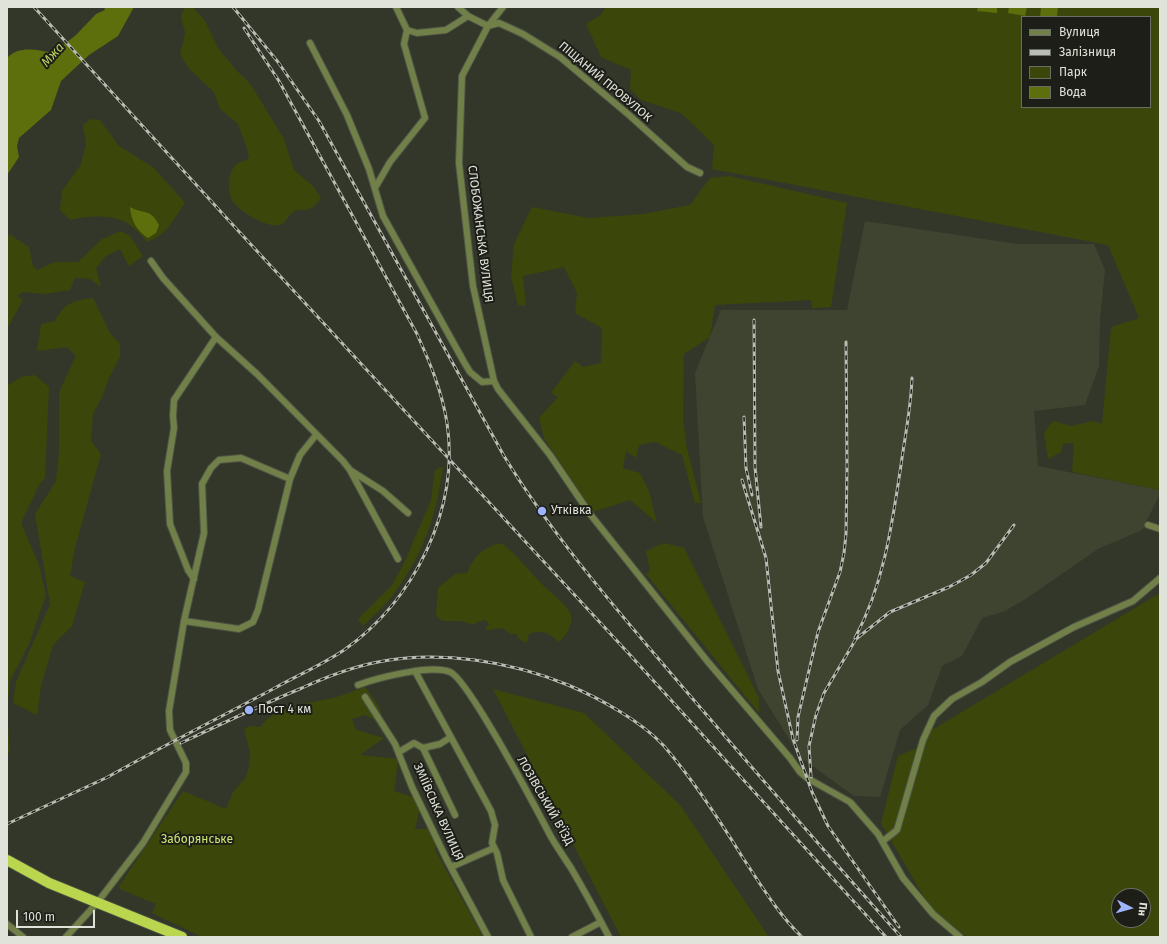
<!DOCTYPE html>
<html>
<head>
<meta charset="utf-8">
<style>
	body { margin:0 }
	#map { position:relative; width:1167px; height:944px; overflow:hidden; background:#333729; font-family:"Fira Sans",sans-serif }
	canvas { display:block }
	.frame { position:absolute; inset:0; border:8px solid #e0e3da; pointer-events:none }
	.legend { position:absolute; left:1021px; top:16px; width:130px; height:92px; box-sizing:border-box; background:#1c1e17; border:1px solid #6a6d65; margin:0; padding:5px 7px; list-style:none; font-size:12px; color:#e0e3da }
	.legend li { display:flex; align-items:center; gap:8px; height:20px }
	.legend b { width:20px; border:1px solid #6a6d65 }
	.north { position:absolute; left:1111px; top:888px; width:40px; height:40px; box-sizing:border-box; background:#1c1e17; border:1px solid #6a6d65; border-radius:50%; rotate:96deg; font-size:11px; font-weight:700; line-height:16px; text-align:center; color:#e0e3da }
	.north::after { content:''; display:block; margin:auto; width:14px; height:18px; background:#9db4fd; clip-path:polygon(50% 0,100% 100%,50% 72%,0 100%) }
	.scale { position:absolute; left:16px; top:910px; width:79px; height:18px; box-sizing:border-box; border:2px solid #e0e3da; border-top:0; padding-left:5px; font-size:12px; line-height:14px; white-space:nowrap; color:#e0e3da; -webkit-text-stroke:3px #1c1e17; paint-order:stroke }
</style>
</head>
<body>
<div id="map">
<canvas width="1167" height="944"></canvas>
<div class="frame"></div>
<ul class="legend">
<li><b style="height:5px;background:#717f48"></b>Вулиця</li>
<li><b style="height:5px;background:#b9bcb2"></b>Залізниця</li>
<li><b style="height:11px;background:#3b460a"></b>Парк</li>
<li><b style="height:11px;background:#5d6e0c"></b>Вода</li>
</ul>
<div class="north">Пн</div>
<div class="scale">100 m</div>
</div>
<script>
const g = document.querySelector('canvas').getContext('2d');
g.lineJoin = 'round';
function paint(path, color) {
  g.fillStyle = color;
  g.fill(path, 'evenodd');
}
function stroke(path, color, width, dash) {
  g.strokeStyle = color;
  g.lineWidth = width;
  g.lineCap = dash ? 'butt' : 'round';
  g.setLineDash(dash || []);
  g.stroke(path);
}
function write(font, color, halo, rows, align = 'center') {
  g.font = font + ' "Fira Sans",sans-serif';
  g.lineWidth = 4;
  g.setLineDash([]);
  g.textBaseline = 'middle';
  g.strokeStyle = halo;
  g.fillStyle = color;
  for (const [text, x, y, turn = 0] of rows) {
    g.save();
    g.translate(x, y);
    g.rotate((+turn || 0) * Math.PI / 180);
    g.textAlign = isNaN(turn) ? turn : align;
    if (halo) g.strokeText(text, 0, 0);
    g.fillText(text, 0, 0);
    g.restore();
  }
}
paint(new Path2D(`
	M 865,221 L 1017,244 L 1094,244 L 1105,270 L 1100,319 L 1099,366 L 1085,405 L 1034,411 L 1038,466 L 1160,490 L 1160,494 L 1142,530 L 1098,549 L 1027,598 L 1005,611 L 982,618 L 962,656 L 942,666 L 928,705 L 900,730 L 880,797 L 854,796 L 800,757 L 758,689 L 703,517 L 695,373 L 721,310 L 847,310 Z`), '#3f4430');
paint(new Path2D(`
	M 187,7 L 193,7 L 205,21 L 218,48 L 237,71 L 248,81 L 256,93 L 284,139 L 294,170 L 313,186 L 321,198 C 307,218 304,205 293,212 C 287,216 287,223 279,225 C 267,228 238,211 232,200 C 227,190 228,172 236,165 C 238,162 244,161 247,160 L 249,157 L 246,145 L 238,124 L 220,109 L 214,92 L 189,69 L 180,54 C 181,48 184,41 185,34 C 185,25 175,15 187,7 Z
	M 605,7 L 1160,7 L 1160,490 L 1072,472 L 1074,443 L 1063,444 L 1061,452 L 1048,459 L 1044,433 L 1053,421 L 1071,426 L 1093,421 L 1102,424 L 1111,327 L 1139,318 L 1108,245 L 712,169 L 714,145 L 681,113 L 641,100 L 630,89 L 631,70 L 601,57 L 586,24 L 602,14 ZM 1022,17 L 1150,17 L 1150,107 L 1022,107 Z
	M 91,119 L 100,120 L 119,146 L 154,168 L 185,203 C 174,219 166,236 147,242 C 142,236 137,230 131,226 C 115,213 88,216 70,220 L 60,210 L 62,191 L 81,164 L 86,144 L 83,125 Z
	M 729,176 L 847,203 L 831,307 L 812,308 L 811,300 L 715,305 L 710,337 L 684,354 L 683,418 L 687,449 L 701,503 L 695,503 L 682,455 L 655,442 L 639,445 L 636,458 L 626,451 L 623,468 L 640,473 L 649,491 L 657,523 L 630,500 L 593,512 L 544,438 L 539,418 L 558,397 L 551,393 L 575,361 L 583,367 L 601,363 L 602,328 L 575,313 L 577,293 L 564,267 L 523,276 L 526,306 L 518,305 L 511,277 L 514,244 L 532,207 L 589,218 L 643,214 L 690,205 L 710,178 Z
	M 121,231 L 130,236 L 143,256 L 129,266 L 120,249 L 106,256 L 96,268 L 101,287 L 90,279 L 75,278 L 70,290 L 45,294 L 23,292 L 17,296 L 23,300 L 7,329 L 7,240 L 9,234 L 29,247 L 33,266 L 37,270 L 55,262 L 78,262 L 102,239 Z
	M 93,298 L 110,333 L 120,344 L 120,357 L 108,380 L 103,395 L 93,414 L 91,441 L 101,454 L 75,548 L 70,576 L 85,582 L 72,626 L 53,645 L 41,686 L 37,715 L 13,703 L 16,682 L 50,604 L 35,514 L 56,481 L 59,453 L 59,392 L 76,356 L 67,347 L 37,351 L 41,324 L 55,321 C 65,302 73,301 93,298 Z
	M 35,375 L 49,387 L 45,478 L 39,485 L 21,523 L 39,565 L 46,595 L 29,644 L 10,681 L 7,711 L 10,751 L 7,756 L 7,386 L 21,377 Z
	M 443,466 C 436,517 424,553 393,595 C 385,606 373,616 363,626 L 358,619 L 392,585 L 405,561 L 431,500 L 435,470 Z
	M 501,543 C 517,554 527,569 540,582 C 548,591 566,603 570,613 C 575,622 566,636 559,642 C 550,633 541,629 529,634 L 527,643 L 520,640 L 516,634 L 511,634 L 502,628 L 488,630 L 485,629 L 489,624 L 485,620 L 477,622 L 476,625 L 460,621 L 442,621 L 436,615 L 438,588 L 455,574 L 467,573 C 473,557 483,547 501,543 Z
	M 664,543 L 684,548 L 759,698 L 759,713 L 646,574 L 650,571 L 646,551 Z
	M 1160,593 L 1160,937 L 967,937 L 931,909 L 881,823 L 898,756 L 919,747 L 922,736 ZM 1119,896 L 1143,896 L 1143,920 L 1119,920 Z
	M 365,687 L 379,706 L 385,725 L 365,715 L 352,719 L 356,730 L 384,738 L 360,755 L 398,759 L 394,791 L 422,800 L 415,829 L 435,829 L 435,850 L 483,937 L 202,937 L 152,913 L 156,904 L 120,889 L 119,886 L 183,791 L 226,809 L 233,792 L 246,777 L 249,766 L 250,752 L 244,729 L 250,726 L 260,727 C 273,707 311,703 333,698 C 344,695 354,691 365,687 Z
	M 493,689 L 584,713 L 680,805 L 769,937 L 621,937 Z`), '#3b460a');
paint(new Path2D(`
	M 104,7 L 134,7 L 118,36 L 89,55 L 61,81 L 51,110 L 19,138 L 17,146 L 19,157 L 7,175 L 7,58 C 19,45 38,50 53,53 L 76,35 L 96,14 L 105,10 Z
	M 978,7 L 997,7 L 997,13 L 977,11 Z
	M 1009,7 L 1027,7 L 1025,16 L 1008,13 Z
	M 1041,7 L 1058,7 L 1057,17 L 1040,17 Z
	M 130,207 C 143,215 150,207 159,225 L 156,233 L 148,238 C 137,231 131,221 130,207 Z`), '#5d6e0c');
const minor = new Path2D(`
	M 503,7 L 488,26 L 462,76 L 459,163 L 473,286 L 494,381 L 498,389 L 550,455 L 590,514 L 708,662 L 790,758 L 800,772 L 807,778 L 850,802 L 878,834 L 903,878 L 933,914 L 960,937
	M 468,16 L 488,26 L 499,23 L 523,34 L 560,57 L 629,115 L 687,167 L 700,173
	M 407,30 L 417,33 L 446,30 L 468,16 L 458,7
	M 310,43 L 347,115 L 369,169 L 383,216 L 464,362 L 470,372 L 482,382 L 494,381
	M 375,188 L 390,162 L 425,118 L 404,44 L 407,30 L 396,7
	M 151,261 L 163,278 L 216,337 L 257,374 L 343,461 L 350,470 L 398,559
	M 350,470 L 383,491 L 408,513
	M 1148,525 L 1160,529
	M 194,579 L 188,570 L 170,524 L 167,471 L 174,428 L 173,416 L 174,400 L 216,337
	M 184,621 L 239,629 L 253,622 L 258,610 L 290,479
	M 415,671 L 491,811 L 495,825 L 492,843 L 497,853 L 503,880 L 531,937
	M 358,685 C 377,678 431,664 450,672 C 468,679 537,810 550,835 C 556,846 564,857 571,868 C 584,890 597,914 609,937
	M 365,697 L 395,744 L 412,787 L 446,858 L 488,937
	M 423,748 L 455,815
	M 399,752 L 414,743 L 423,748 L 440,744 L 451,737
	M 883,841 L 897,830 L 923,740 L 934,716 L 952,699 L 982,682 L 1010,662 L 1074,627 L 1133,601 L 1160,578
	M 451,867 L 494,848
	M 7,924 L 23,937
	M 66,937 L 97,903 L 143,843 L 186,772 L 186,763 L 170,730 L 169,711 L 184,621 L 204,533 L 202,484 L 211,468 L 219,460 L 241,458 L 290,479 L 300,455 L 316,435
	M 572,937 L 601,922`);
const trunk = new Path2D(`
	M 7,860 L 49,883 L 182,937`);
stroke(minor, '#4f5345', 8);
stroke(trunk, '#4f5345', 12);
stroke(minor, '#717f48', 6);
stroke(trunk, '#b9d64e', 10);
const rail = new Path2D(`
	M 34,7 L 232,224 L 631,656 L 886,937
	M 233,7 L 278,62 L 319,121 L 504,456 C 554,538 618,611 680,684 C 753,769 826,853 901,937
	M 754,320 L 755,467 L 761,527
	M 744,417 L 746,468 L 752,495
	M 742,480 L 766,558 L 778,671 L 793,739 L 812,792 L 828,826 L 899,927
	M 855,638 C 884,584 892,525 901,465 C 905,436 911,408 912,378
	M 797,740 L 798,717 L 811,662 L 818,632 L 840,572 L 844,553 L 846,534 L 847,467 L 846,342
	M 181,743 C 221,724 261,705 302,688 C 326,677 352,667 378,662 C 440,650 510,661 568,685 C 599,698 641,721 664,746 C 694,781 719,819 743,858 C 761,885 778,914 802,937
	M 811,777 L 809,746 L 816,715 L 824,693 L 856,639 L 890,612 L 949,587 L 971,575 L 986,563 L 1014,525
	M 106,778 C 161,747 217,719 273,689 C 296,676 322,665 344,650 C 414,601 460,509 447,423 C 442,391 430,363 417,334 L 279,81 L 244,28
	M 7,824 L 110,776`);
stroke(rail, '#b9bcb2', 3);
stroke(rail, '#1c1e17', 1.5, [4.5]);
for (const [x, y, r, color] of [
	[542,511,5,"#9db4fd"],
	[249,710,5,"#9db4fd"]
]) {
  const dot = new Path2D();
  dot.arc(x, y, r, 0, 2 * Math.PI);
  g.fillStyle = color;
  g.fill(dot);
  stroke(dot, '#1c1e17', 1.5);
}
write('12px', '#e0e3da', '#1c1e17', [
	["ПІЩАНИЙ ПРОВУЛОК",605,82,40],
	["СЛОБОЖАНСЬКА ВУЛИЦЯ",480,234,83],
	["ЛОЗІВСЬКИЙ В'ЇЗД",545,801,60],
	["ЗМІЇВСЬКА ВУЛИЦЯ",438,812,66]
]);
write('12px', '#e0e3da', '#1c1e17', [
	["Уткiвка",551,511],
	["Пост 4 км",258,710]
], 'left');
write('12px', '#cbe672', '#1c1e17', [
	["Заборянське",197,840]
]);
write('italic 13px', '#b9d45f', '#1c1e17', [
	["Мжа",53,55,-48]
]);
</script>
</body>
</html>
